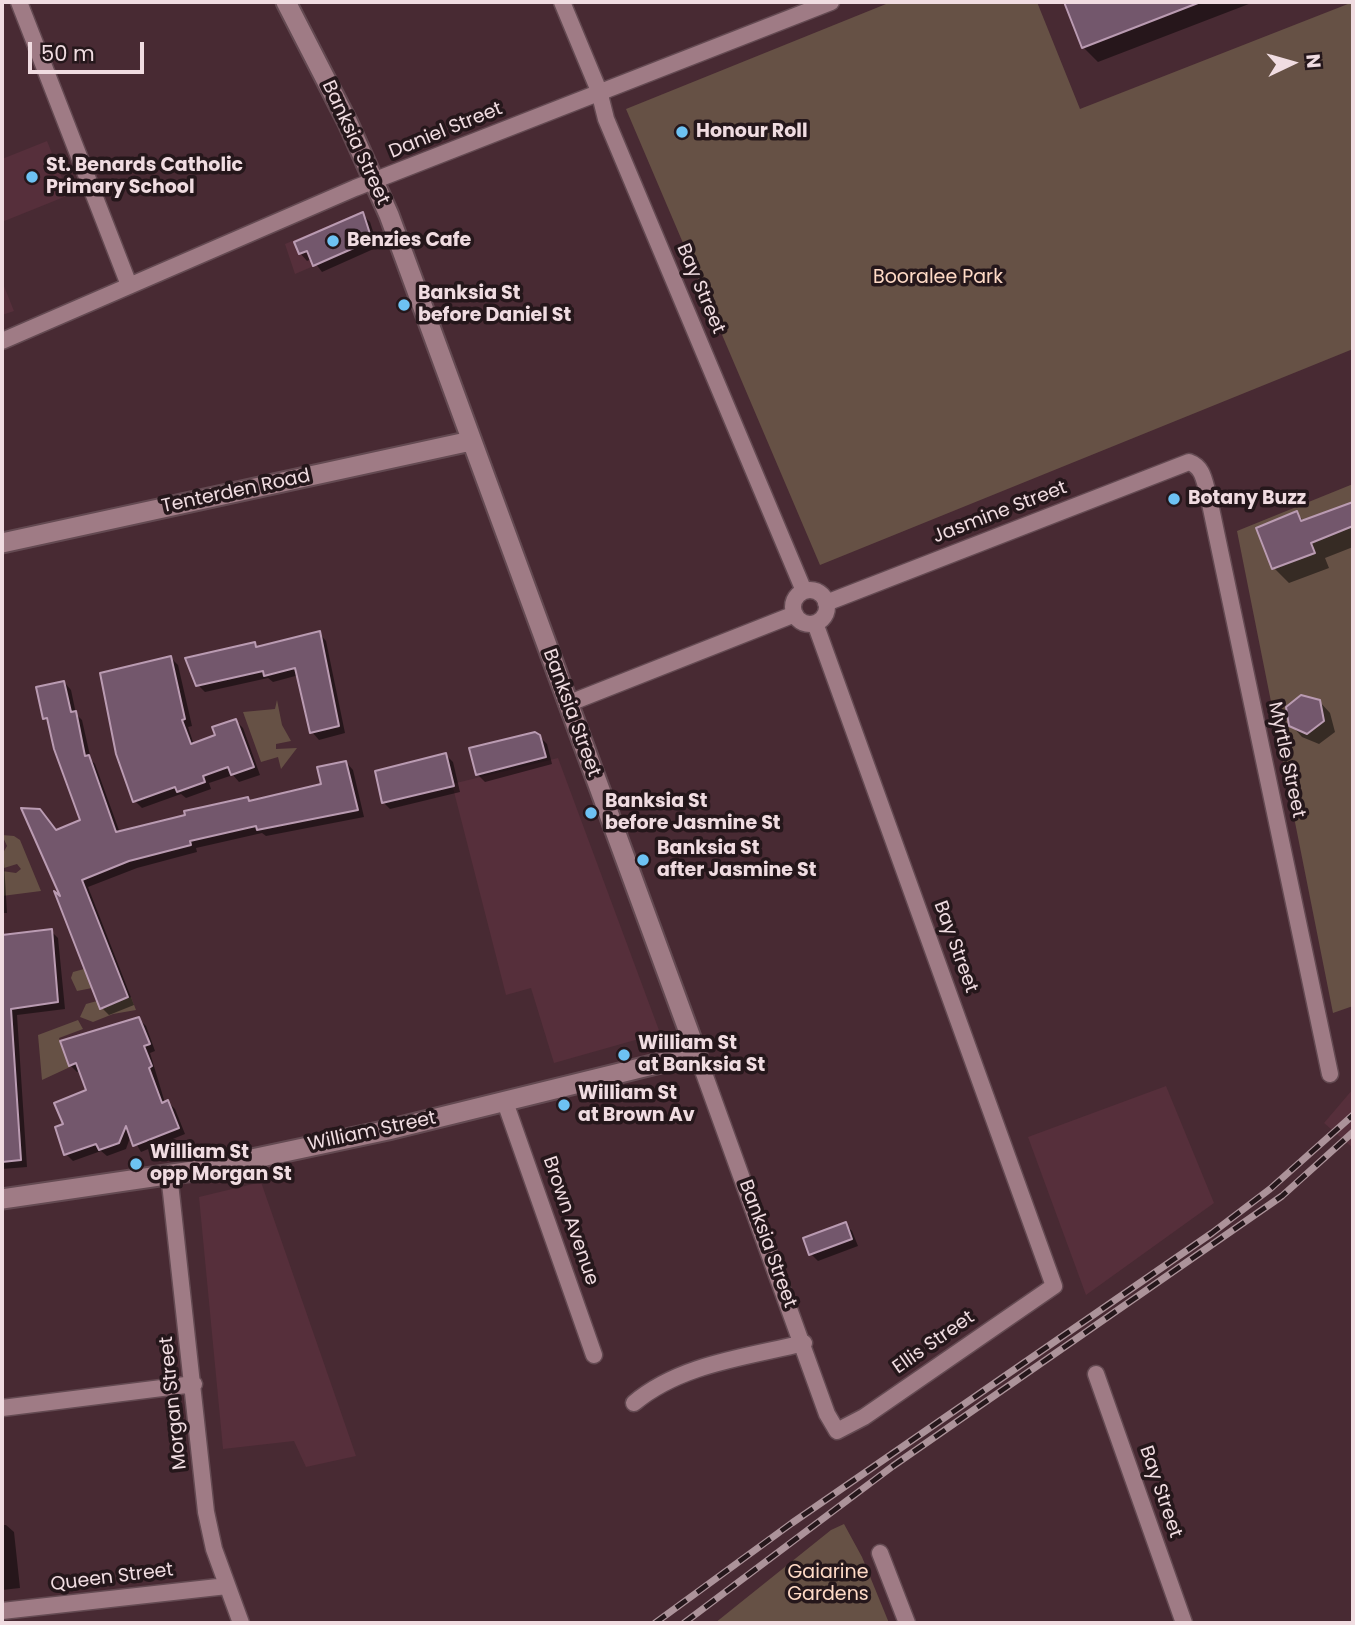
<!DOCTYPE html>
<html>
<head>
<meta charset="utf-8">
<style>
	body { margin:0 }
	#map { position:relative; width:1355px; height:1625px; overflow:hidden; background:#482a33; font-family:Poppins,sans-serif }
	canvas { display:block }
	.frame { position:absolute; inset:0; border:4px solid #f0dce1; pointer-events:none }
	.north { position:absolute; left:1257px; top:28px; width:70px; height:70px; -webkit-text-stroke:5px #25171b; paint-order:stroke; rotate:85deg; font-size:19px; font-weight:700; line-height:28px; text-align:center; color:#f0dce1 }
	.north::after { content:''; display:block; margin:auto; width:24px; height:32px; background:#f0dce1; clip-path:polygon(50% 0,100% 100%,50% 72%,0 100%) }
	.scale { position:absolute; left:28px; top:42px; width:116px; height:32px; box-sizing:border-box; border:4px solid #f0dce1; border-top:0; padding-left:9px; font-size:21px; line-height:24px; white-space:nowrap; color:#f0dce1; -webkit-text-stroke:5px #25171b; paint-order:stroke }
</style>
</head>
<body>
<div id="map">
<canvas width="1355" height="1625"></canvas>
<div class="frame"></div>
<div class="north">N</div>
<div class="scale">50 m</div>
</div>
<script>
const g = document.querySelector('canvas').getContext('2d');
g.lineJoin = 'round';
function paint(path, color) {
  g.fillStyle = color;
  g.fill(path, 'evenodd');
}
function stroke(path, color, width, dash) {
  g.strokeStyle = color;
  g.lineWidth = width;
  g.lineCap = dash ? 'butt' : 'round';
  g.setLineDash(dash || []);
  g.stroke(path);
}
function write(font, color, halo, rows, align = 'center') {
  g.font = font + ' Poppins,sans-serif';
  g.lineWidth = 7;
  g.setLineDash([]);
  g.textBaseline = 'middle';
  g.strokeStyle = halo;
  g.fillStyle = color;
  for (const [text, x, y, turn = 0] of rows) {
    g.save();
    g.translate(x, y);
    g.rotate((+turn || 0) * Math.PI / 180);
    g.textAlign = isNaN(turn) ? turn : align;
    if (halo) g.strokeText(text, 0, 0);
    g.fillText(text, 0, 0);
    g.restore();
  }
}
paint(new Path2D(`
	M 47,141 L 69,195 L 2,222 L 2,159 Z
	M 361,212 L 372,241 L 295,274 L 285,244 Z
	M 2,281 L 14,311 L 2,315 Z
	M 558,758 L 660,1033 L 554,1063 L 531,988 L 506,995 L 452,784 Z
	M 1166,1086 L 1214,1203 L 1086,1295 L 1028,1137 Z
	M 1353,1089 L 1353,1148 L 1324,1123 Z
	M 261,1182 L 346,1427 L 356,1456 L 306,1467 L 294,1441 L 223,1449 L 199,1197 Z`), '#562f3b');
paint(new Path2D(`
	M 891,2 L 1037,2 L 1080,109 L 1353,2 L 1353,349 L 820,565 L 626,109 Z
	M 1353,484 L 1353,1006 L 1333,1013 L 1237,531 Z
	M 277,700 L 282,725 L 291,741 L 276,744 L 276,749 L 297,748 L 281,769 L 278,757 L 261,762 L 243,712 L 275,709 Z
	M 2,835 L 14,836 L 20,840 L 41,891 L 2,896 L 2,871 L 16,873 L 21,869 L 17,864 L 4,868 L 3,853 L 7,846 Z
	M 84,969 L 92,988 L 77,991 L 71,978 L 73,972 Z
	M 131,997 L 136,1010 L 113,1014 L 93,1022 L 80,1017 L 86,1004 L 97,1001 L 101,1009 Z
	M 78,1020 L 83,1029 L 59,1038 L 70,1067 L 42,1080 L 38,1035 Z
	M 844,1524 L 862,1557 L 889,1623 L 715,1623 L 831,1530 Z`), '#665145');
paint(new Path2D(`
	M 1066,2 L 1254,2 L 1098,62 L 1083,47 Z
	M 363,215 L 370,222 L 378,247 L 322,272 L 312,259 L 307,261 L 300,253 Z
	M 1353,503 L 1353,547 L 1325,558 L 1329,568 L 1289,583 L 1274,568 L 1296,513 L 1305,522 Z
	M 319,633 L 326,641 L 345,733 L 319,740 L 312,732 L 299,675 L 273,682 L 268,678 L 205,692 L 198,685 L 254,644 L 259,648 Z
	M 171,658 L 178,665 L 192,726 L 188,727 L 194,745 L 218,736 L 236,721 L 243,728 L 260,775 L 239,782 L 233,775 L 209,783 L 211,789 L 186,798 L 181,794 L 142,808 L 135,801 Z
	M 64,682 L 71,690 L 76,714 L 82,720 L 91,760 L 95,764 L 120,833 L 247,799 L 251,802 L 323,785 L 346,762 L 353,770 L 364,817 L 266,836 L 262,833 L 196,848 L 197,852 L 137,868 L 88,887 L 134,1005 L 109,1015 L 102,1008 L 65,902 L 39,810 L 57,831 L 83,821 L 50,724 L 44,718 Z
	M 1319,701 L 1330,713 L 1335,732 L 1319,744 L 1302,737 L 1291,725 Z
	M 539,736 L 547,744 L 552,764 L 485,782 L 477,774 Z
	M 446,755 L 453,762 L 460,792 L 390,809 L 383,802 Z
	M 2,829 L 7,913 L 2,913 Z
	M 51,931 L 58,938 L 65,1009 L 17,1015 L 27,1167 L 2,1169 L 2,936 Z
	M 139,1019 L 146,1026 L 155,1051 L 150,1053 L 165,1103 L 168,1102 L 175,1109 L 185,1134 L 141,1152 L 131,1135 L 126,1149 L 107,1156 L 101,1151 L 73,1161 L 66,1154 L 65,1125 L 88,1091 L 80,1070 L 77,1072 L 70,1065 Z
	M 845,1224 L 852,1231 L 858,1246 L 818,1261 L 811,1254 Z
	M 2,1525 L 6,1525 L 14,1532 L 20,1588 L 2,1590 Z`), '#0007');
const building = new Path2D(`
	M 1064,2 L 1198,2 L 1198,3 L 1082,48 Z
	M 363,212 L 372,240 L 313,266 L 307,251 L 299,254 L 294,242 Z
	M 1353,502 L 1353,526 L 1311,543 L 1315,553 L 1272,569 L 1256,528 L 1297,511 L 1301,521 Z
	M 320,631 L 339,726 L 310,733 L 295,668 L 264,676 L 263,671 L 196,686 L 185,658 L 255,642 L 256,647 Z
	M 171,656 L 185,719 L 182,720 L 191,744 L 215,735 L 212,727 L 236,719 L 254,767 L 231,775 L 228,767 L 203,776 L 205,782 L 177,792 L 175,787 L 133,802 L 116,754 L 100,673 Z
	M 64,681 L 71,712 L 76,711 L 85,756 L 89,755 L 116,832 L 185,815 L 184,811 L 203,807 L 248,797 L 249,801 L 321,784 L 317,767 L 346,761 L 358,810 L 257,830 L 256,826 L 190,841 L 191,845 L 129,861 L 82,880 L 128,997 L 100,1009 L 54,891 L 60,896 L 21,808 L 40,809 L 56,830 L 80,820 L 54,749 L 47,718 L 43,719 L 36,687 Z
	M 1301,695 L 1320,700 L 1324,721 L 1307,734 L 1289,726 L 1286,707 Z
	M 535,732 L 540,735 L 546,757 L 476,775 L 469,748 Z
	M 446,753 L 454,786 L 382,803 L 375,771 Z
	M 52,929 L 58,1002 L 11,1009 L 21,1160 L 2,1162 L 2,935 Z
	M 139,1017 L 150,1044 L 144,1046 L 152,1066 L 149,1068 L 162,1103 L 168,1100 L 179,1128 L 133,1146 L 126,1126 L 119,1143 L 99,1150 L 96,1144 L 64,1155 L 55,1127 L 63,1124 L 54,1103 L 86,1090 L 76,1063 L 69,1066 L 60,1041 Z
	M 846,1222 L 852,1239 L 809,1255 L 803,1238 Z`);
paint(building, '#73576c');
stroke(building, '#ba9bb2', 2);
const minor = new Path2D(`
	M 19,2 L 129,285
	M 562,2 L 599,91 L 606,119 L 804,591
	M 2,341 L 355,188 L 831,2
	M793 607a17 17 0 1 1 34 0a17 17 0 1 1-34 0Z
	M 826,603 L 1189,462 C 1203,467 1204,480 1208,494 L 1330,1074
	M 567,704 L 795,614
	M 697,1054 L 827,1414 L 837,1431 L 864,1417 L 1054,1286 L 815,623
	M 505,1102 L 594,1355
	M 169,1174 L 206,1512 L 214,1549 L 241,1623
	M 1096,1374 L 1184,1623
	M 634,1403 C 680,1364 747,1357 804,1343
	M 2,1408 L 194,1384
	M 880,1553 L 907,1623
	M 2,1611 L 227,1586`);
const tertiary = new Path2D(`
	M 2,543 L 471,441
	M 2,1199 L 200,1170 L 388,1130 L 697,1054 L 389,215 L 348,123 L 286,2`);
stroke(minor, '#644a52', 19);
stroke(tertiary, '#644a52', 23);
stroke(minor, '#9f7b85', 16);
stroke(tertiary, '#9f7b85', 19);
const rail = new Path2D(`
	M 655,1623 L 792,1523 L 1212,1233 L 1270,1189 L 1353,1115
	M 684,1623 L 893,1466 L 1282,1196 L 1353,1132`);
stroke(rail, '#ac939a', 7);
stroke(rail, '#25171b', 4.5, [13]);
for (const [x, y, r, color] of [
	[682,132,7,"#6dc2f3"],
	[32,177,7,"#6dc2f3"],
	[333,241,7,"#6dc2f3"],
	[404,305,7,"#6dc2f3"],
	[1174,499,7,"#6dc2f3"],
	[591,813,7,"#6dc2f3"],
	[643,860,7,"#6dc2f3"],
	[624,1055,7,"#6dc2f3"],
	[564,1105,7,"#6dc2f3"],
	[136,1164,7,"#6dc2f3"]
]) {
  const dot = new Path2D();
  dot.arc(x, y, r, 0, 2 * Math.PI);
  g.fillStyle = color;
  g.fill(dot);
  stroke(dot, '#25171b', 2.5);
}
write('19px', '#f0dce1', '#25171b', [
	["Daniel Street",446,131,-22],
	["Banksia Street",355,143,65],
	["Bay Street",700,289,67],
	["Tenterden Road",236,492,-12],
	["Jasmine Street",1000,513,-21],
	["Banksia Street",571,713,70],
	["Myrtle Street",1286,760,78],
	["Bay Street",955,947,70],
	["William Street",372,1132,-12],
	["Brown Avenue",570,1221,71],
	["Banksia Street",767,1244,70],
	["Ellis Street",934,1343,-35],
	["Morgan Street",174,1403,-96],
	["Bay Street",1160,1492,71],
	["Queen Street",112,1578,-7]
]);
write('bold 19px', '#f0dce1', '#25171b', [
	["Honour Roll",696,132],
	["St. Benards Catholic",46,166],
	["Primary School",46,188],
	["Benzies Cafe",347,241],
	["Banksia St",418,294],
	["before Daniel St",418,316],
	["Botany Buzz",1188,499],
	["Banksia St",605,802],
	["before Jasmine St",605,824],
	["Banksia St",657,849],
	["after Jasmine St",657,871],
	["William St",638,1044],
	["at Banksia St",638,1066],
	["William St",578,1094],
	["at Brown Av",578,1116],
	["William St",150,1153],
	["opp Morgan St",150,1175]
], 'left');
write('19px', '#ffdac6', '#25171b', [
	["Booralee Park",938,278],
	["Gaiarine",828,1573],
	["Gardens",828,1595]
]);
</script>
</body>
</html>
